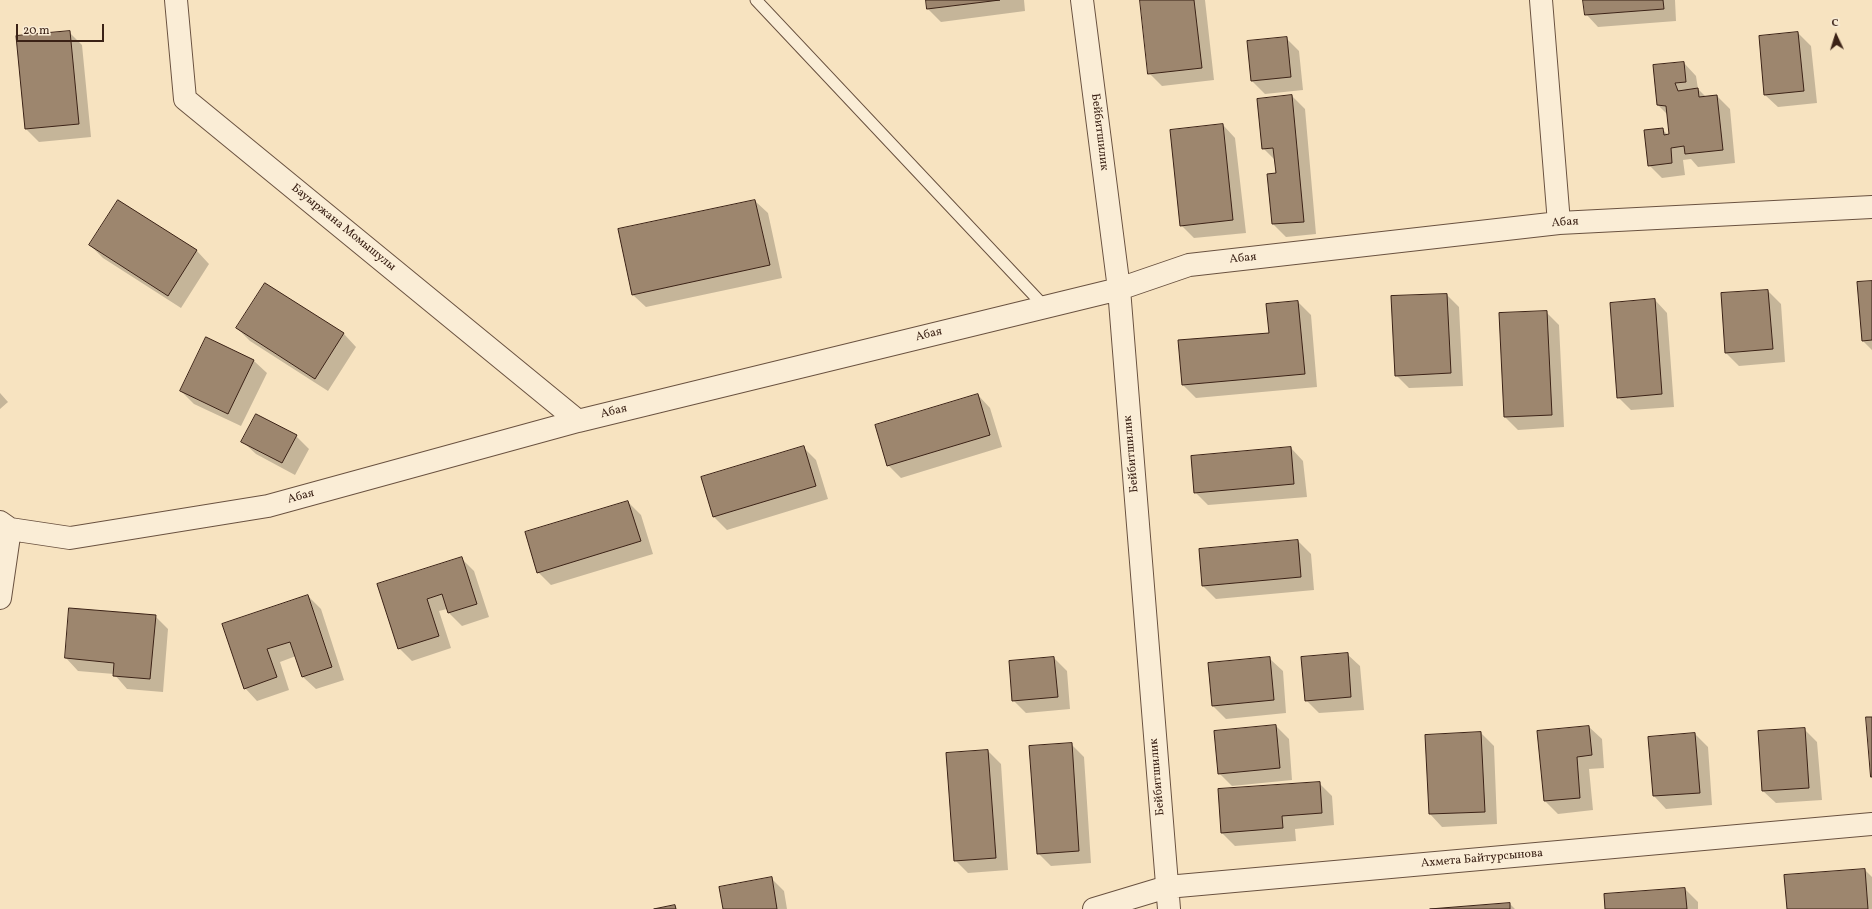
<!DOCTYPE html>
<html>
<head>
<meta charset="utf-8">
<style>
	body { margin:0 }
	#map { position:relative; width:1872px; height:909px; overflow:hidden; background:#f7e3c0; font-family:Vollkorn,serif }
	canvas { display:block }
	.north { position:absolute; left:1816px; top:16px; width:40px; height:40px; -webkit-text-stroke:3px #faedd6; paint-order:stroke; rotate:356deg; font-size:11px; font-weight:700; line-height:16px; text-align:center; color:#3b2216 }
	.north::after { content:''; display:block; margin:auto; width:14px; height:18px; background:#3b2216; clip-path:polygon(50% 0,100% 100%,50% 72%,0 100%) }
	.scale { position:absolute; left:16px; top:24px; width:88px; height:18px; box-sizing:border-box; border:2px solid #3b2216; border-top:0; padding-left:5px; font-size:12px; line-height:14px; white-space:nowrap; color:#3b2216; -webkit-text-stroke:3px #faedd6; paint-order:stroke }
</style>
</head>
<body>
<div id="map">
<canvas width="1872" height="909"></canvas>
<div class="north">С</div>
<div class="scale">20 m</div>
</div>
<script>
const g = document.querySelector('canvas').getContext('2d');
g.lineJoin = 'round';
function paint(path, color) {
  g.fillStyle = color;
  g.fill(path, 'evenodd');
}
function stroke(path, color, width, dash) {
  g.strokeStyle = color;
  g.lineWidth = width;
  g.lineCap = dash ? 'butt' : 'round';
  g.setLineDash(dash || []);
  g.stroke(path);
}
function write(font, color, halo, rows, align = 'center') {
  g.font = font + ' Vollkorn,serif';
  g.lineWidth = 3;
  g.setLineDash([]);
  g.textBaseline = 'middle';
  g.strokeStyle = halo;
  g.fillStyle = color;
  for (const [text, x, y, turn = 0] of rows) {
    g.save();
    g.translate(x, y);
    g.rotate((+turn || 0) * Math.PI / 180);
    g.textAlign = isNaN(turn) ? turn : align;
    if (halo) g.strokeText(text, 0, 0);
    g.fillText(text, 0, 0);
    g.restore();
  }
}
paint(new Path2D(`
	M 927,0 L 1024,0 L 1025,11 L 941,22 L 928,9 Z
	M 1141,0 L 1205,0 L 1214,80 L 1162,86 L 1149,73 Z
	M 1584,0 L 1675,0 L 1676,21 L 1598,27 L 1586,14 Z
	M 69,32 L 82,45 L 91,137 L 39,142 L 26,129 Z
	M 1798,33 L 1811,46 L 1817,103 L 1778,107 L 1765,95 Z
	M 1286,38 L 1299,51 L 1303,90 L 1265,94 L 1252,81 L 1248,42 Z
	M 1684,63 L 1696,76 L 1698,89 L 1706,97 L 1717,96 L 1730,109 L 1735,163 L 1698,167 L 1691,159 L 1683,160 L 1685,175 L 1662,178 L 1649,165 L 1662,129 L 1668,135 L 1670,135 L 1668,115 L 1658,105 Z
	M 1292,96 L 1305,109 L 1316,234 L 1286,237 L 1273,224 L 1277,174 L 1276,161 L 1263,148 Z
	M 1223,125 L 1235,138 L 1246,233 L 1194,238 L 1181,225 Z
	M 119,201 L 197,251 L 209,264 L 181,308 L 103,258 L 90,245 Z
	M 755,201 L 768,213 L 782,278 L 646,307 L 633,295 Z
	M 1872,282 L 1872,350 L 1863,341 Z
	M 265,284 L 344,334 L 356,347 L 328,391 L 250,341 L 237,328 Z
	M 1768,291 L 1781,304 L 1785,362 L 1739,366 L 1726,353 Z
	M 1447,295 L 1459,307 L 1463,386 L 1409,388 L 1396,375 Z
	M 1655,300 L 1667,313 L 1674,407 L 1631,410 L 1618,397 Z
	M 1298,302 L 1311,315 L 1317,387 L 1196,398 L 1183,385 L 1270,333 Z
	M 1546,312 L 1559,325 L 1564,427 L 1518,430 L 1505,417 Z
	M 207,338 L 254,361 L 267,373 L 241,426 L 194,404 L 181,391 Z
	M 0,393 L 8,402 L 0,409 Z
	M 978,395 L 990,408 L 1002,447 L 901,478 L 888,465 Z
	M 296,436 L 309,449 L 295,475 L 256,454 L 243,442 Z
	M 803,447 L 816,460 L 828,499 L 727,530 L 714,517 Z
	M 1291,448 L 1303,461 L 1307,497 L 1208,505 L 1195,492 Z
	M 628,502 L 641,515 L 653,554 L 551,585 L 538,572 Z
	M 1298,541 L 1311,554 L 1314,590 L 1216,599 L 1203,586 Z
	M 461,558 L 474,571 L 489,617 L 462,626 L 449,613 L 447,609 L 439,611 L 451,648 L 412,661 L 399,648 L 378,585 Z
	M 308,596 L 321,609 L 344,680 L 316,689 L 303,677 L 296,656 L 280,662 L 289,690 L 257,701 L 245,688 L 223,625 Z
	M 155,616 L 168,629 L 163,692 L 127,689 L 114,674 L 78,671 L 66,658 Z
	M 1347,654 L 1360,666 L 1364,710 L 1319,713 L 1306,700 Z
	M 1054,658 L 1067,671 L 1070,709 L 1026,713 L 1013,700 Z
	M 1270,659 L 1283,671 L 1286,713 L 1226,719 L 1213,706 Z
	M 1276,726 L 1289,739 L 1292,780 L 1232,786 L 1219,773 Z
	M 1589,727 L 1602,739 L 1604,768 L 1589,769 L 1593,810 L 1558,814 L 1545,801 Z
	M 1804,729 L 1817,742 L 1822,800 L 1776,803 L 1763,791 Z
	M 1481,733 L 1494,746 L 1497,824 L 1442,827 L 1430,814 Z
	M 1695,734 L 1708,747 L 1712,805 L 1666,809 L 1654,796 L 1649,738 Z
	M 1071,744 L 1084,757 L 1091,863 L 1051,866 L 1038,853 Z
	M 988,751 L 1001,764 L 1008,870 L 968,873 L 955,860 Z
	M 1319,783 L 1332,796 L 1334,825 L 1295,829 L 1296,841 L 1235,846 L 1222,833 Z
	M 1865,870 L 1872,877 L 1872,909 L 1788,909 Z
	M 771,878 L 784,891 L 787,909 L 724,909 Z
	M 1685,889 L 1698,902 L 1698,909 L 1606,909 Z
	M 1510,904 L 1515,909 L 1443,909 Z`), '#0003');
const building = new Path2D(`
	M 926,0 L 1000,0 L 927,9 Z
	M 1140,0 L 1194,0 L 1202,68 L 1148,74 Z
	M 1583,0 L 1663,0 L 1664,9 L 1585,15 Z
	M 70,31 L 79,124 L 25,129 L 16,36 Z
	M 1798,32 L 1804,91 L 1764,95 L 1759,36 Z
	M 1287,37 L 1291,77 L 1251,81 L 1247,41 Z
	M 1684,62 L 1686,82 L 1675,83 L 1678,91 L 1698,88 L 1699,97 L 1717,95 L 1723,150 L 1685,154 L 1684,146 L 1671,148 L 1672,163 L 1648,166 L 1644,130 L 1663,128 L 1664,135 L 1669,134 L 1666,106 L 1657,105 L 1653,65 Z
	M 1292,95 L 1304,222 L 1272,224 L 1267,174 L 1276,173 L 1273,148 L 1262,149 L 1257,99 Z
	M 1223,124 L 1233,220 L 1180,226 L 1170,130 Z
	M 118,200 L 197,250 L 168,296 L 89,245 Z
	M 755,200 L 770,265 L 632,295 L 618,229 Z
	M 1872,281 L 1872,340 L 1862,341 L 1857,282 Z
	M 265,283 L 344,333 L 315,379 L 236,328 Z
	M 1768,290 L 1773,349 L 1725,353 L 1721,293 Z
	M 1447,294 L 1451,373 L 1395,376 L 1391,296 Z
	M 1655,299 L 1662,394 L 1617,398 L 1610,303 Z
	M 1298,301 L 1305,374 L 1182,385 L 1178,340 L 1269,333 L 1266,304 Z
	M 1547,311 L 1552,415 L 1504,417 L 1499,313 Z
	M 206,337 L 254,360 L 228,414 L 180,391 Z
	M 978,394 L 990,435 L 887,466 L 875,425 Z
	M 256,414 L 297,435 L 282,463 L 241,442 Z
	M 804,446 L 816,486 L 713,517 L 701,477 Z
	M 1291,447 L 1294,484 L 1194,493 L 1191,456 Z
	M 628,501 L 641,541 L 537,573 L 525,532 Z
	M 1298,540 L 1301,577 L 1202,586 L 1199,549 Z
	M 462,557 L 477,604 L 448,613 L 442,594 L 427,599 L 439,636 L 398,649 L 377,584 Z
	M 308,595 L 332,667 L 302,677 L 290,642 L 267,649 L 277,677 L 244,689 L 222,624 Z
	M 69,608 L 156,615 L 150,679 L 113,676 L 114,663 L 65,658 Z
	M 1348,653 L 1351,697 L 1305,701 L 1301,657 Z
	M 1054,657 L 1058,697 L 1012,701 L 1009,661 Z
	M 1270,657 L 1274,700 L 1212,706 L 1208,663 Z
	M 1866,717 L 1872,717 L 1872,777 L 1871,777 Z
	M 1276,725 L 1280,768 L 1218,774 L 1214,731 Z
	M 1589,726 L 1592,755 L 1577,757 L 1580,798 L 1544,801 L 1537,731 Z
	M 1805,728 L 1809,788 L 1762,791 L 1758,731 Z
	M 1481,732 L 1485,812 L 1429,814 L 1425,735 Z
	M 1695,733 L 1700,793 L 1653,796 L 1648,737 Z
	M 1072,743 L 1079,851 L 1037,854 L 1029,746 Z
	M 988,750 L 996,858 L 954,861 L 946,753 Z
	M 1320,782 L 1322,813 L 1282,816 L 1283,828 L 1221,833 L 1218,789 Z
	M 1865,869 L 1868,909 L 1787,909 L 1784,875 Z
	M 772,877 L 777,909 L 723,909 L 719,887 Z
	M 1685,888 L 1687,909 L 1605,909 L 1604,894 Z
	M 1510,903 L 1510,909 L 1430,909 Z
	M 675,905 L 676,909 L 654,909 Z`);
paint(building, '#9d866e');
stroke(building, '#3b2216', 1);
const service = new Path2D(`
	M 756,0 L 1045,307`);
const minor = new Path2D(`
	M 176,0 L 185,99 L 578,421
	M 1082,0 L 1119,289 L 1169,909
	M 1541,0 L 1559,223
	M 0,522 L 10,529 L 70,538 L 268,506 L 578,421 L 1119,289 L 1189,265 L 1559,223 L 1872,207
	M 0,598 L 10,529
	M 1094,909 L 1167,887 L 1872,824`);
stroke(service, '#6a5240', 13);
stroke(minor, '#6a5240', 24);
stroke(service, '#faedd6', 11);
stroke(minor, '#faedd6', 22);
write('12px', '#3b2216', '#faedd6', [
	["Бейбитшилик",1099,132,83],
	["Абая",1565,223,-4],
	["Бауыржана Момышулы",343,228,39],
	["Абая",1243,259,-6],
	["Абая",929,335,-14],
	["Абая",614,412,-14],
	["Бейбитшилик",1132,454,-95],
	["Абая",301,497,-15],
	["Бейбитшилик",1158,777,-95],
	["Ахмета Байтурсынова",1482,859,-5]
]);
</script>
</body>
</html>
